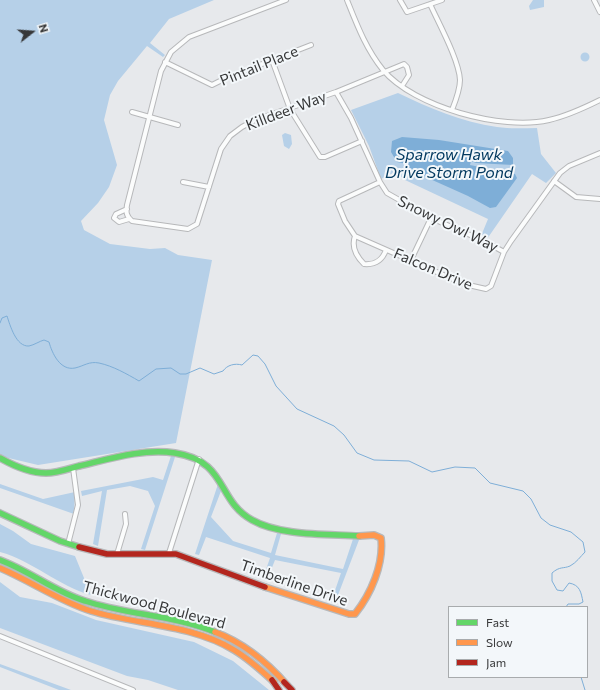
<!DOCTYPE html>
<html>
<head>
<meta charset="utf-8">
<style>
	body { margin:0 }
	#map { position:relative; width:600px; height:690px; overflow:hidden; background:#e7e9ec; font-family:Commissioner,sans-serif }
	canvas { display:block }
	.legend { position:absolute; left:448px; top:606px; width:140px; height:72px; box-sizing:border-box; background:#f3f7fa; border:1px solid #a8abad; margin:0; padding:5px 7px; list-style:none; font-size:12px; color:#373839 }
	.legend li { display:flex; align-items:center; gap:8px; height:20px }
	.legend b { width:20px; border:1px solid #a8abad }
	.north { position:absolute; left:12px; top:12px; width:40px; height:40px; -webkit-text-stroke:3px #f3f7fa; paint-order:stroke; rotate:73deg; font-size:11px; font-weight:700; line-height:16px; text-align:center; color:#373839 }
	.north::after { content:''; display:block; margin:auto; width:14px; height:18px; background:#373839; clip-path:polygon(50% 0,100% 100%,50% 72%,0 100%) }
</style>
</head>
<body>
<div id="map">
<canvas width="600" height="690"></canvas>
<ul class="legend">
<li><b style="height:5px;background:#63d668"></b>Fast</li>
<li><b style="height:5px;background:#ff974d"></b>Slow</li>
<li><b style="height:5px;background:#b3261e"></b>Jam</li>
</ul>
<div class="north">N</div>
</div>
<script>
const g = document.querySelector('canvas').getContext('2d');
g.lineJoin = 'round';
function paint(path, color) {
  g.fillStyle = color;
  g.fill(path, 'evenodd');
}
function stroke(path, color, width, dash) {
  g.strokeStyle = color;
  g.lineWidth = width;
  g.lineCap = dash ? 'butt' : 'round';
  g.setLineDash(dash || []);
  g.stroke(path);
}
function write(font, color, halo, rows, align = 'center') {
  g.font = font + ' Commissioner,sans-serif';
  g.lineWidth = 4;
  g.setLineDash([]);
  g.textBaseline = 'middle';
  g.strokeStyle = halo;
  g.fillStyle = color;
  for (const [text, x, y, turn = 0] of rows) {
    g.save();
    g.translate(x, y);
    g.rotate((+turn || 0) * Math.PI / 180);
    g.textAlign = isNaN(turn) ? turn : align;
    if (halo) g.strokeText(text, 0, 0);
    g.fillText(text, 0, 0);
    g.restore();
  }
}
paint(new Path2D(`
	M 0,0 L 214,0 L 169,19 L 150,43 L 165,55 L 163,57 L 147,46 L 118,81 L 110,95 L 104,120 L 117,165 L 109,187 L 98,203 L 81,221 L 84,230 L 110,244 L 150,249 L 165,248 L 178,255 L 212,260 L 176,443 L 38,465 L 0,456 Z
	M 533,0 L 544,0 L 544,7 L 530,10 L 529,6 Z
	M580.5 57a4.5 4.5 0 1 1 9 0a4.5 4.5 0 1 1-9 0Z
	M 398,93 C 429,108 462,122 497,127 C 510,129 524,128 537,128 L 541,154 L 556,173 L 546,183 L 532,174 L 487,239 L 481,236 L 488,219 L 405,180 L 395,172 L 381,179 L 369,146 L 351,110 Z
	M 285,133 L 291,135 L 292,144 L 289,149 L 284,146 L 282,135 Z
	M 171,456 L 175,457 L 145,550 L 141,549 L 155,506 L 148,491 L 130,486 L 107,490 L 98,546 L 93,544 L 102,491 L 82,496 L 81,491 L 153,477 L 163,480 Z
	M 0,484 L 43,499 L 75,492 L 74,514 L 0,488 Z
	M 218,484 L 221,491 L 211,517 L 233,541 L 271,553 L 277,533 L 281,534 L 275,555 L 343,569 L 353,539 L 359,540 L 335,603 L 331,602 L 341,573 L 275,560 L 267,580 L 263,578 L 270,558 L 206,537 L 199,555 L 195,554 Z
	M 0,524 L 13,531 L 31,544 L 75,556 L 91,595 C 58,586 33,561 0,552 Z
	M 0,582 L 20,597 L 52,603 L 96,620 L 194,642 L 233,661 L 269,690 L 178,690 L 148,680 L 127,676 L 0,628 Z
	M 0,664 L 71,690 L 59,690 L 0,667 Z`), '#b6d0e8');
paint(new Path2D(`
	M 402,137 L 439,140 L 508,151 L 513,158 L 513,165 L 476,163 L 471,161 L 470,165 L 515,174 L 517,178 L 496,207 L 490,208 L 468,196 L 410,170 L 407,164 L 397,162 L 391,152 L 392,141 Z`), '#7eaed7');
stroke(new Path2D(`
	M 0,323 L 2,318 L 7,316 C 10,325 16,347 29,346 C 34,345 40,341 44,340 L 49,342 C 52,353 60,371 75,368 C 84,366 89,361 99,363 C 113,366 127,374 139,381 L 156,369 L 171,368 L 180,374 L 186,374 L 200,368 L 214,374 L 223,371 C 227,365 235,363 242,365 L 253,355 L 258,356 L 265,364 L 276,386 L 297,409 L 334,426 L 344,435 L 357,453 L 374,460 L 409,461 L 432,472 L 455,467 L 475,468 L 490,483 L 523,491 L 531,499 L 541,518 L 550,525 L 571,532 L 583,542 L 585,552 C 581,556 576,563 570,566 C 563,569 560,566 552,573 L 552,581 L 557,590 L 563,591 L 569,583 C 580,585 581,592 583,602 L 579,604 L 568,604 L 566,607
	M 581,677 L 585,690`), '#7eaed7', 1);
const street = new Path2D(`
	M 286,0 L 189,37 L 171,52 L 161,71 L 127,205 C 126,212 126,216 132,221 L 188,229 L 197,224 L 221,149 L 230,136 L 242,127 L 255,120 L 336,92 L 404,64 L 407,67 L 409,75 L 402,86
	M 347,0 C 357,25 366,49 383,70 C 414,107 502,131 549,120 C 567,116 584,108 600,100
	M 400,0 L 407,12 L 442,0
	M 594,0 L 600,12
	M 430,4 C 439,24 459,60 460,80 C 460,90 456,100 452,110
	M 272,60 L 290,109 L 320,157 L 325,157 L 362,141
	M 165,62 L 212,85 L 226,78 L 311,45
	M 336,92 L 351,118 L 380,182 L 387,193 L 431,218 L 484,241 L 504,252
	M 132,112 L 178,125
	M 554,181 L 576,197 L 600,199
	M 183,182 L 209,187
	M 380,182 L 339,201 L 338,204 L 345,221 L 355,236 L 464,284 L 486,289 L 491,286 L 504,252 L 511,241 L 560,173 L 569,166 L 600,153
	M 127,209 L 116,214 L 114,218 L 119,222 L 129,219
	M 355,236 C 351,247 356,256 364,264 C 375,265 382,261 386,250
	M 411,260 L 431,218
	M 68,544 L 78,505 L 73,468
	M 169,553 L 199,459
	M 117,554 L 126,524 L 125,514
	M 0,636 L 133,690`);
const fast = new Path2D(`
	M 0,458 C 14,466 30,473 46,473 C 57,473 68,469 79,466 C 109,459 143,448 175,453 C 228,461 216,500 252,520 C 280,536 327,534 359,536
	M 0,513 L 60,541 L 79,547
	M 0,560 C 30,571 55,592 85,601 C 127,615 174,615 215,632`);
const slow = new Path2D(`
	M 0,568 C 31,581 59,601 91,611 C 137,625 191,624 234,650 C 249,659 261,670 274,682
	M 265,587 L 349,614 L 355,614 C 371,594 384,564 381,538 L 374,535 L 359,536
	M 215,632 C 244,643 267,662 287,685`);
const jam = new Path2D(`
	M 79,547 L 107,554 L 176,554 L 265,587
	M 272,680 L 279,690
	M 284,682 L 292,690`);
stroke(street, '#b7b8ba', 6);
stroke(fast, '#b7b8ba', 8);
stroke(slow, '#b7b8ba', 8);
stroke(jam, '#b7b8ba', 8);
stroke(street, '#fbfcfc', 4);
stroke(fast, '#63d668', 5.5);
stroke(slow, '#ff974d', 5.5);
stroke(jam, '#b3261e', 5.5);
write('15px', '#373839', '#f3f7fa', [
	["Pintail Place",259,66,-22],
	["Killdeer Way",286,111,-21],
	["Snowy Owl Way",448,224,26],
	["Falcon Drive",433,269,23],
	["Timberline Drive",294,583,19],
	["Thickwood Boulevard",154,605,15]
]);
write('italic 16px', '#043a60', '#f3f7fa', [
	["Sparrow Hawk",449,155],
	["Drive Storm Pond",449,173]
]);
</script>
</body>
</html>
